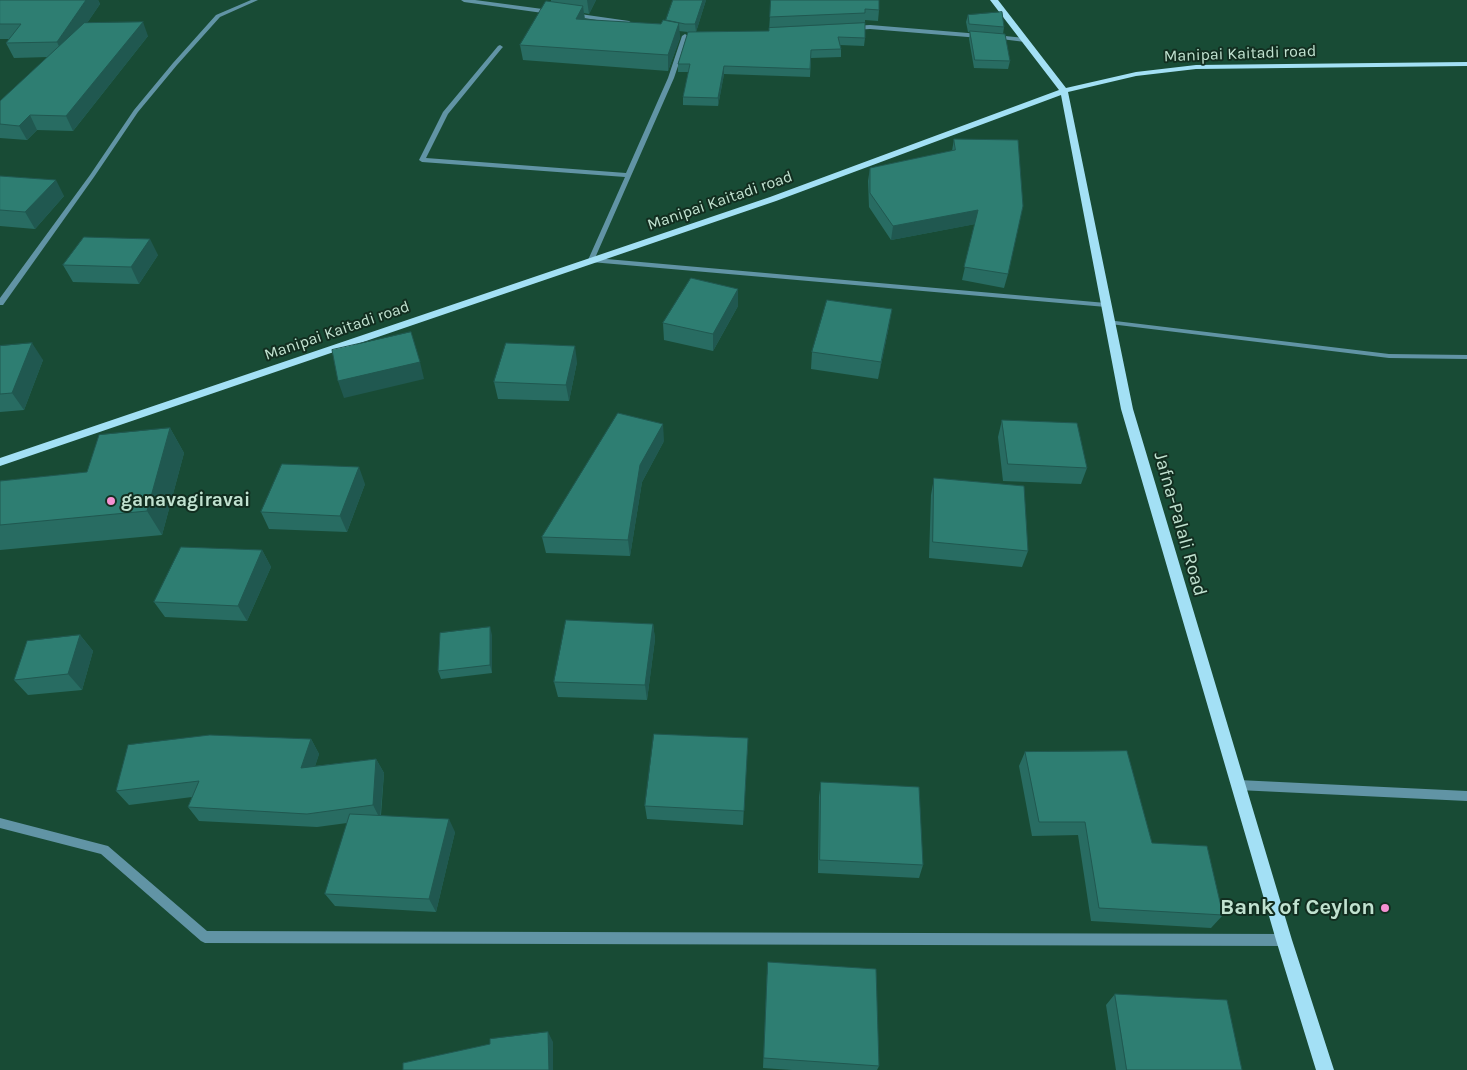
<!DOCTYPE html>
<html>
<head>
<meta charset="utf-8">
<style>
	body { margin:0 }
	canvas { display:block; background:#184b35 }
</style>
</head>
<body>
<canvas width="1467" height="1070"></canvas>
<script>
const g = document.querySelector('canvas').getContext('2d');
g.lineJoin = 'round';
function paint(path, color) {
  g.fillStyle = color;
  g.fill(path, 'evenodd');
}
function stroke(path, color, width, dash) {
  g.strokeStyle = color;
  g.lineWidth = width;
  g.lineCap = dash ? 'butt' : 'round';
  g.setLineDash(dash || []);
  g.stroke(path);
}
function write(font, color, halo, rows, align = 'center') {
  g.font = font + ' Karla,sans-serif';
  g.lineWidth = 4;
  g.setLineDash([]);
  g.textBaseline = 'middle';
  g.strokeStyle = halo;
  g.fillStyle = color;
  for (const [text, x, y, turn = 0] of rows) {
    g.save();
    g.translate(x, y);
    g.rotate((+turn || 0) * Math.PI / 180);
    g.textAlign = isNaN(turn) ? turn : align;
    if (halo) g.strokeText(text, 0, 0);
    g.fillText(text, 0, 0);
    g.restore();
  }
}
paint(new Path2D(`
	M 251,0 L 258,0 L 220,17 L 177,65 L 138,112 L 94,177 L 3,305 L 0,305 L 0,298 L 90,175 L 134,110 L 173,63 L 216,15 Z
	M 461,0 L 475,0 L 550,10 L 553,12 L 550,14 L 464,2 Z
	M 573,13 L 629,21 L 632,23 L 629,25 L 571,16 L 571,14 Z
	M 870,25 L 980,34 L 983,36 L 980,38 L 870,29 L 853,30 L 850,28 L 853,26 Z
	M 685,34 L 688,36 L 674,78 L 595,258 L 1106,303 L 1110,305 L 1106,307 L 591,262 L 588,260 L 625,177 L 422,162 L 419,160 L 443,112 L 498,46 L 500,45 L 503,47 L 502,48 L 448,114 L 426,158 L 626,173 L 668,78 L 682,36 Z
	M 995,35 L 1025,38 L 1028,40 L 1025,42 L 993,38 L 992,37 Z
	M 1107,320 L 1389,354 L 1467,355 L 1467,359 L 1389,358 L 1110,324 L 1107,324 Z
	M 1238,780 L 1467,791 L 1467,801 L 1238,790 L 1234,788 L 1233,785 L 1234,782 Z
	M 0,818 L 108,846 L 207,931 L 1284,934 L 1288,936 L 1290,940 L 1288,944 L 1284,946 L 205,943 L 201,941 L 101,854 L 0,828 Z`), '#6194a5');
paint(new Path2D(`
	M 990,0 L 998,0 L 1066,88 L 1136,72 L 1196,65 L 1467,62 L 1467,66 L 1196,69 L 1136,76 L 1068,92 L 1133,409 L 1292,940 L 1334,1070 L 1316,1070 L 1276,940 L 1121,409 L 1061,95 L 776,201 L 0,466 L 0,458 L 770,197 L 1059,90 Z`), '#a3e0f5');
paint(new Path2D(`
	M 0,0 L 98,0 L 100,4 L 87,23 L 148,36 L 73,131 L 37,130 L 27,140 L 0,138 L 0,101 L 48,57 L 14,58 L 6,43 L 10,39 L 0,39 Z
	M 551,0 L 596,0 L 589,14 L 584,13 L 585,20 L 661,24 L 666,20 L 706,0 L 696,32 L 769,31 L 771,0 L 879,10 L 878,21 L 865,20 L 865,38 L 864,46 L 840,45 L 841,49 L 841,57 L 811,58 L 810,77 L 724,74 L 718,106 L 683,105 L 683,97 L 689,72 L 678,72 L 678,64 L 688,32 L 679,31 L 680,38 L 668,71 L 523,60 L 520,45 L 551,1 Z
	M 968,15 L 1004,27 L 1003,34 L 1010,61 L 1008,69 L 974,68 L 969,39 L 970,32 L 968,32 L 966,22 Z
	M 954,139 L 1008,274 L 1004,288 L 962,280 L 975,224 L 891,240 L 869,207 L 868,181 L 870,168 L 952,151 Z
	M 0,176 L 64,196 L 35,229 L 0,226 Z
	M 158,255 L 139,284 L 73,282 L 63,265 Z
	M 738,306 L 713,351 L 664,340 L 663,323 Z
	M 889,326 L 878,379 L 811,369 L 812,352 Z
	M 0,346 L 43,360 L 24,410 L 0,412 Z
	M 577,362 L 569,401 L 498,399 L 494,382 Z
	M 1002,420 L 1087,468 L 1081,484 L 1003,481 L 998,437 Z
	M 170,428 L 184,453 L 162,535 L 0,550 L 0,481 L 87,472 Z
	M 664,441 L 642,482 L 630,556 L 546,553 L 542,537 Z
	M 934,478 L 1028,551 L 1022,567 L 929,558 L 931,495 Z
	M 365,484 L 347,532 L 269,529 L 261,512 Z
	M 262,550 L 271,567 L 247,621 L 165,617 L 154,602 Z
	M 653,624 L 655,639 L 647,700 L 558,697 L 554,682 Z
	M 80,635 L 93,651 L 82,690 L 28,695 L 14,680 Z
	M 492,635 L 492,673 L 441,679 L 438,671 Z
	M 748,738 L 743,825 L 647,819 L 645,806 Z
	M 311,739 L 319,754 L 315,766 L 376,759 L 384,773 L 381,815 L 455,832 L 436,912 L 335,906 L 325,894 L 347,823 L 317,827 L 199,821 L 188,807 L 192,797 L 129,805 L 116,791 Z
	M 1025,752 L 1152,843 L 1223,915 L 1211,928 L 1091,921 L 1078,835 L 1032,836 L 1019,766 Z
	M 821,782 L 923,865 L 919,878 L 818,873 L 819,797 Z
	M 767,974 L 879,1066 L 877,1070 L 792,1070 L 763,1068 Z
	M 1115,994 L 1242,1070 L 1116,1070 L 1106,1005 Z`), '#286c62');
paint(new Path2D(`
	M 86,0 L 98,0 L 100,4 L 64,57 L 57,42 Z
	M 587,0 L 596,0 L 589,14 Z
	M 703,0 L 706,0 L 696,32 L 695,24 Z
	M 583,6 L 585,21 L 576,19 Z
	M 143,22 L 148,36 L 73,131 L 66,116 Z
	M 679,23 L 680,38 L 668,71 L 668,55 Z
	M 724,66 L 724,74 L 718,106 L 718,98 Z
	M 30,115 L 37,130 L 27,140 L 19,126 Z
	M 56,180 L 64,196 L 35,229 L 25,212 Z
	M 978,210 L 976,224 L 891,240 L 893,226 Z
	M 150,239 L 158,255 L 139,284 L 131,267 Z
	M 738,289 L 738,306 L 713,351 L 713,334 Z
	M 892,309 L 889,326 L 878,379 L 881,362 Z
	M 32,343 L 43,360 L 24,410 L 12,393 Z
	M 575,346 L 577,362 L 569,401 L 566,385 Z
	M 420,362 L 424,379 L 344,398 L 338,381 Z
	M 663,424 L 664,441 L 642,482 L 630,556 L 628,540 L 640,465 Z
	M 170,428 L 184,453 L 162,535 L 147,511 Z
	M 359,467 L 365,484 L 347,532 L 340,516 Z
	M 262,550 L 271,567 L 247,621 L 238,606 Z
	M 653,624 L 655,639 L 647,700 L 645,685 Z
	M 490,627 L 492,635 L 492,673 L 490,665 Z
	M 80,635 L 93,651 L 82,690 L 68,674 Z
	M 748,738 L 747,752 L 743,825 L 744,811 Z
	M 311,739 L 319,754 L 310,782 L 301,768 Z
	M 376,759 L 384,773 L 380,819 L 373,805 Z
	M 449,819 L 455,832 L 436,912 L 429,899 Z
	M 548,1032 L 553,1042 L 553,1070 L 549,1070 Z`), '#205850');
const building = new Path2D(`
	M 0,0 L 86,0 L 57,42 L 6,43 L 21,24 L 0,24 Z
	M 673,0 L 703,0 L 695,24 L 685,24 L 666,20 Z
	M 771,0 L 879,0 L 879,10 L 865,9 L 865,13 L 770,17 Z
	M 546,1 L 583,6 L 576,19 L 661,24 L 663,20 L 679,23 L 668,55 L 520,45 Z
	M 1002,12 L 1004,27 L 969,24 L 968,15 Z
	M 143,22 L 66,116 L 30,115 L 19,126 L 0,124 L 0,101 L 84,23 Z
	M 865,23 L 865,38 L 838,37 L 841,49 L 811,50 L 810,69 L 724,66 L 718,98 L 683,97 L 690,64 L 678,64 L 688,32 L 769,31 L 769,28 Z
	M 970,31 L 1005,34 L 1010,61 L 975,60 Z
	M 954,139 L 1018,140 L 1023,206 L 1008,274 L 964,267 L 978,210 L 893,226 L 870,193 L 870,168 L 955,150 Z
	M 0,176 L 56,180 L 25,212 L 0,210 Z
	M 84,237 L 150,239 L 131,267 L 63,265 Z
	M 691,278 L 738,289 L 713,334 L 663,323 Z
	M 827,300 L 892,309 L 881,362 L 812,352 Z
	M 411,332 L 420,362 L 338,381 L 332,350 Z
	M 32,343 L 12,393 L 0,394 L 0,346 Z
	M 506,343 L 575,346 L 566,385 L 494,382 Z
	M 618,413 L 663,424 L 640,465 L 628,540 L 542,537 Z
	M 1002,420 L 1077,423 L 1087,468 L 1008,464 Z
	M 170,428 L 147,511 L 0,525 L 0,481 L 87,472 L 99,435 Z
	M 282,464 L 359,467 L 340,516 L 261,512 Z
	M 934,478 L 1024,486 L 1028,551 L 933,542 Z
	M 181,547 L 262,550 L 238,606 L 154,602 Z
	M 566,620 L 653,624 L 645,685 L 554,682 Z
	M 490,627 L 490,665 L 438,671 L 440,633 Z
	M 80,635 L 68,674 L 14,680 L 27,641 Z
	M 654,734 L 748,738 L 744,811 L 645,806 Z
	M 210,735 L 311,739 L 301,768 L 376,759 L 373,805 L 307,814 L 188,807 L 199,781 L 116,791 L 128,745 Z
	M 1127,751 L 1152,843 L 1207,846 L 1223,915 L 1099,908 L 1085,822 L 1039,822 L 1025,752 Z
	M 821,782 L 919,787 L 923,865 L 820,860 Z
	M 350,814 L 449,819 L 429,899 L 325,894 Z
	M 768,962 L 876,969 L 879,1066 L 764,1058 Z
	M 1115,994 L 1227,1000 L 1242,1070 L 1127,1070 Z
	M 548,1032 L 549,1070 L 403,1070 L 403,1063 L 490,1044 L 490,1039 Z`);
paint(building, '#2e7e72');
stroke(building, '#205850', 1);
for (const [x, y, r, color] of [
	[111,501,5,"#f591d2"],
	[1385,908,5,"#f591d2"]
]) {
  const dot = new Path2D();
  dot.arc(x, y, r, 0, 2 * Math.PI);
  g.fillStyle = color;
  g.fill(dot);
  stroke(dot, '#122e20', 2);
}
write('16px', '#c1e2d0', '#122e20', [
	["Manipai Kaitadi road",1240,54,-2],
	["Manipai Kaitadi road",720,201,-19],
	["Manipai Kaitadi road",337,331,-19]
]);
write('bold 19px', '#c1e2d0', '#122e20', [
	["ganavagiravai",121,501]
], 'left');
write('19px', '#c1e2d0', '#122e20', [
	["Jafna-Palali Road",1180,524,74]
]);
write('bold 22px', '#c1e2d0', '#122e20', [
	["Bank of Ceylon",1375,908]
], 'right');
</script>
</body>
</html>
